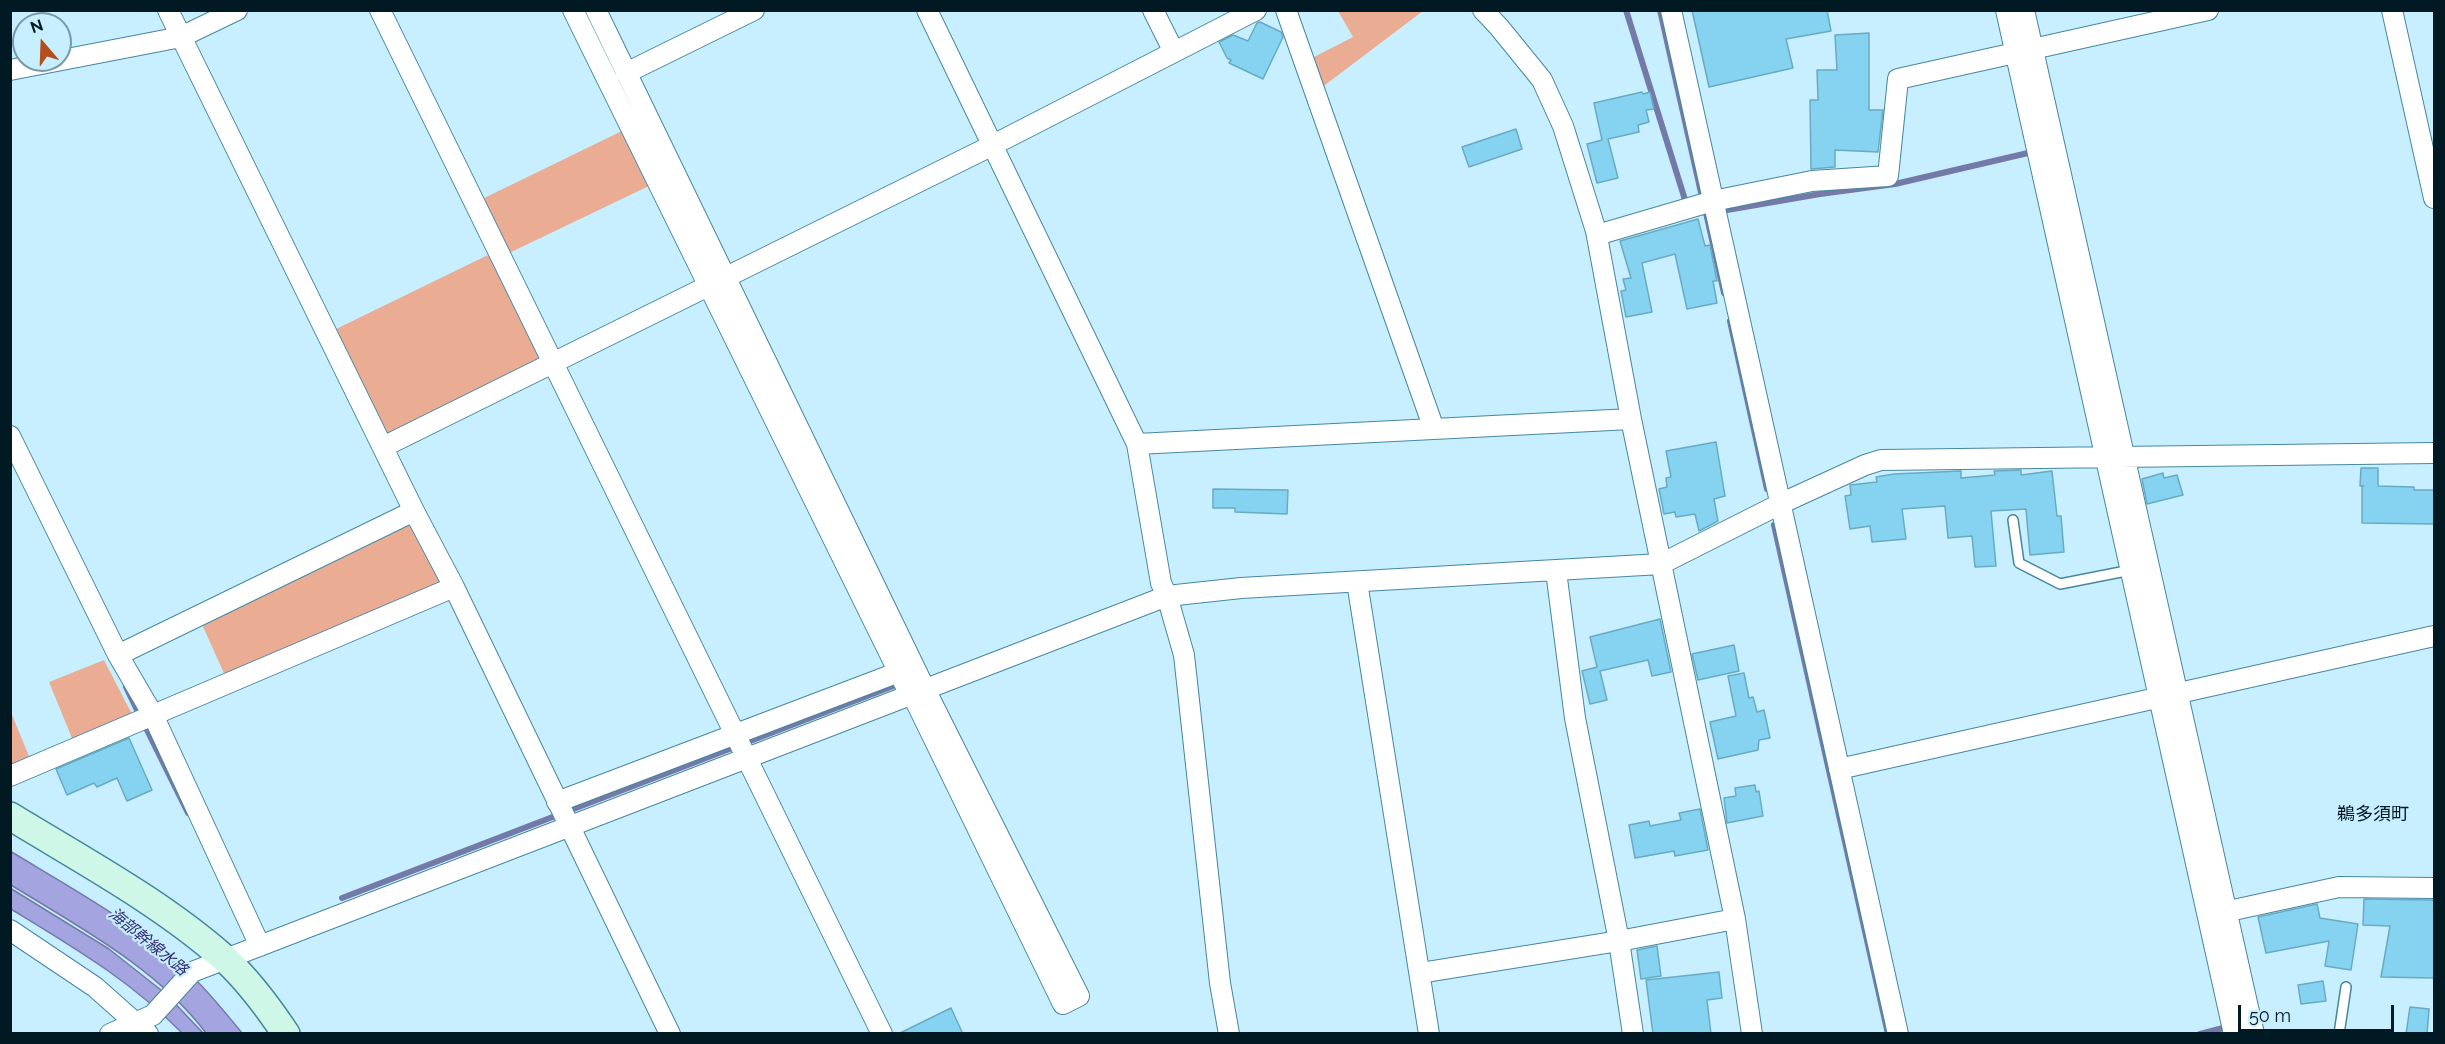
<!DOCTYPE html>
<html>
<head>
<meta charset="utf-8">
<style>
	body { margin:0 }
	#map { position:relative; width:2445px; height:1044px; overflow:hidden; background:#c8efff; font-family:Raleway,sans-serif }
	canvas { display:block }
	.frame { position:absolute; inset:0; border:12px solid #001922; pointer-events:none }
	.north { position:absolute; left:12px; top:12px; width:60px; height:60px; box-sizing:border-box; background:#c8efff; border:2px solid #7899a7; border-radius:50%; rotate:341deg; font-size:16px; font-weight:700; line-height:24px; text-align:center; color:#001922 }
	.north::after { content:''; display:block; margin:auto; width:21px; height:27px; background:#b34f1c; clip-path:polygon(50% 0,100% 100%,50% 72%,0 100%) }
	.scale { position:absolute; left:2238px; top:1005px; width:156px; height:27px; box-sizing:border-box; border:3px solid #001922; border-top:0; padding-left:8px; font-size:18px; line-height:21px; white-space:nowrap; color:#001922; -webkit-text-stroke:4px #c8efff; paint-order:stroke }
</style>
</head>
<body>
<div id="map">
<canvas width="2445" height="1044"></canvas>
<div class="frame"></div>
<div class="north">N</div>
<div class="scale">50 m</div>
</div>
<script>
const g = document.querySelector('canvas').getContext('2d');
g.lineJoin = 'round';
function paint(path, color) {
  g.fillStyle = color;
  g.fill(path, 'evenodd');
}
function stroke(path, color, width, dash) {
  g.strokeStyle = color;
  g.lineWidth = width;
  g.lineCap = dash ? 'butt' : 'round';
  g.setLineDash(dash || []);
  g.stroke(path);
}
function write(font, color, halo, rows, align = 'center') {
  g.font = font + ' Raleway,"Noto Sans JP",sans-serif';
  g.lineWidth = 4.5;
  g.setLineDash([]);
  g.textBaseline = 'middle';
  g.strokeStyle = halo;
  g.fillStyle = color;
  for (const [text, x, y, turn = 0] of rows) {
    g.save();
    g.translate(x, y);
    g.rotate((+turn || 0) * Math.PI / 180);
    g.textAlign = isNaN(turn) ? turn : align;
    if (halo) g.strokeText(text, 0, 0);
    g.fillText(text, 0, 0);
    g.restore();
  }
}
paint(new Path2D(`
	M 1338,11 L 1423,11 L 1321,88 L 1312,58 L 1353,37 Z
	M 626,129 L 653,184 L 505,255 L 478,201 Z
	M 492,253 L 541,353 L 539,363 L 391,435 L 384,434 L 334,330 Z
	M 413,522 L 441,582 L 440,588 L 226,678 L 201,622 Z
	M 104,660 L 134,718 L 74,743 L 49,682 Z
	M 10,710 L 31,761 L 10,770 Z`), '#eaad93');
const water = new Path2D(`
	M 10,851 C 71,888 136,923 188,972 C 208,991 225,1012 242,1033 L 206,1033 C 157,968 79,927 11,885 Z
	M 10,888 L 109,949 L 166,994 L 203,1033 L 182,1033 C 130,980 73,947 11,909 Z`);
paint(water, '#a4a4e1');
stroke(water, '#737aa8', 1.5);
stroke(new Path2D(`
	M 584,10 L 638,119
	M 1626,10 L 1686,203
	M 1660,10 L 1702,197
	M 1727,210 L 1820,194 L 1895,184 L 2028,153
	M 1706,213 L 1724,293
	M 1730,321 L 1767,489
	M 1774,525 L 1888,1034
	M 126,687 L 138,712
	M 144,724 L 188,813
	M 342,898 L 901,683
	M 2200,1034 L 2227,1027`), '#737aa8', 6);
const building = new Path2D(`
	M 1692,10 L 1827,10 L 1831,31 L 1786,39 L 1793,68 L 1709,87 Z
	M 1260,22 L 1281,32 L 1283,37 L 1263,79 L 1229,63 L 1231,60 L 1227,58 L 1219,42 L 1233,35 L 1248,41 L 1257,23 Z
	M 1869,33 L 1869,110 L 1883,110 L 1878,152 L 1835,150 L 1835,167 L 1811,169 L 1810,100 L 1818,100 L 1817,70 L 1837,70 L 1835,35 Z
	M 1642,92 L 1643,94 L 1650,92 L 1654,109 L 1646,110 L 1649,122 L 1638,125 L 1639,132 L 1608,139 L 1618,178 L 1597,183 L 1587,144 L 1602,140 L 1594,103 Z
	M 1516,129 L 1522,149 L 1469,167 L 1462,147 Z
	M 1698,219 L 1705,246 L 1710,245 L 1717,281 L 1713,281 L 1717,303 L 1687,309 L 1675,254 L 1642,263 L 1652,312 L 1626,317 L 1621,291 L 1626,290 L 1623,279 L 1631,278 L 1620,241 Z
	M 1716,442 L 1725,496 L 1714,499 L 1718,521 L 1699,531 L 1695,514 L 1676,517 L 1675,512 L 1664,514 L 1659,489 L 1667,487 L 1666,478 L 1671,477 L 1666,451 Z
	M 2361,468 L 2378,468 L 2378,486 L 2414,487 L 2414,490 L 2434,490 L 2434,524 L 2362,523 L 2362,486 L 2364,486 L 2360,486 Z
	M 2021,470 L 2021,475 L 2052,471 L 2057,516 L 2061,516 L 2064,552 L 2030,555 L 2026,509 L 1991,511 L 1996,566 L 1975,567 L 1972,536 L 1948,538 L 1945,506 L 1902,509 L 1906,539 L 1872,542 L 1870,526 L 1850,529 L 1845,496 L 1851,495 L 1850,485 L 1877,482 L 1876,477 L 1894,474 L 1961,471 L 1961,478 L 1995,475 L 1994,471 Z
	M 2163,473 L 2164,478 L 2177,475 L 2183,495 L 2147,504 L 2142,479 Z
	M 1213,489 L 1288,490 L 1287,514 L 1235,512 L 1235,508 L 1213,508 Z
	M 1660,619 L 1671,672 L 1652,676 L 1648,660 L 1600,671 L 1607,700 L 1590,704 L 1582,671 L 1597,667 L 1590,637 Z
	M 1734,645 L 1739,671 L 1698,680 L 1692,654 Z
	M 1744,673 L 1749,698 L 1753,697 L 1757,712 L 1764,710 L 1770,738 L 1759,740 L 1758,750 L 1718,759 L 1710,722 L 1736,716 L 1728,676 Z
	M 129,738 L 152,790 L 127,801 L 117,778 L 97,787 L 94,783 L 67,795 L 56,769 Z
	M 1755,785 L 1756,792 L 1759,791 L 1763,816 L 1727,823 L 1724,798 L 1736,796 L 1735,788 Z
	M 1700,809 L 1708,850 L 1675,856 L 1674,851 L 1635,858 L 1629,825 L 1649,821 L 1650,826 L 1681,820 L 1679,813 Z
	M 2364,899 L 2434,900 L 2434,978 L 2381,977 L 2390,926 L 2363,925 Z
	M 2317,904 L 2320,918 L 2358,924 L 2351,970 L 2325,966 L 2329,941 L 2266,953 L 2258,917 Z
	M 1657,946 L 1661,976 L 1641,979 L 1637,950 Z
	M 1719,972 L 1722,998 L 1707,1000 L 1711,1034 L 1653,1034 L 1646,980 Z
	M 2323,981 L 2326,1001 L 2301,1004 L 2298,985 Z
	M 2410,1007 L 2429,1009 L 2427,1034 L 2406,1034 Z
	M 951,1008 L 963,1034 L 898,1034 Z`);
paint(building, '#85d3f0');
stroke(building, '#69aac3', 1.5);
const lane = new Path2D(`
	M 2013,520 L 2019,563 L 2060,584 L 2131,570
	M 2339,1034 L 2346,987`);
const street = new Path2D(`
	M 168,10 L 414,511 L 454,587 L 670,1034
	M 380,10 L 882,1034
	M 573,10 L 910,695
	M 596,10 L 925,689 L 1079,996 L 1063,1004 L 912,694
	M 927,10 L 1137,444 L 1161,583 L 1167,596 L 1184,655 L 1220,983 L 1229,1034
	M 1153,10 L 1174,52
	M 1286,10 L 1434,429
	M 1483,10 L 1499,27 L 1542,80 L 1563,126 L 1596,231 L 1631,419 L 1735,919 L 1752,1034
	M 1671,10 L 1898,1034
	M 2006,10 L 2234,1034
	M 2024,10 L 2254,1034
	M 2392,10 L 2434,198
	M 10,70 L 181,37 L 237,10
	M 626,73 L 754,10
	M 1597,235 L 1713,201 L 1812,181 L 1888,176 L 1898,79 L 2208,10
	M 10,436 L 118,655 L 153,715 L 260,946
	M 1137,444 L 1631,419
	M 383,447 L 993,145 L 1256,10
	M 1556,571 L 1575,718 L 1619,941 L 1633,1034
	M 1357,582 L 1429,1034
	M 118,655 L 414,511
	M 1839,769 L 2434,636
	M 10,776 L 454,587
	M 557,802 L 899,672
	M 2215,914 L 2339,887 L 2434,888
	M 10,930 L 95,987 L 148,1034
	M 1420,973 L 1619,941 L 1735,919
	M 110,1034 L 153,1015 L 192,972 L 1167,596 L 1241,588 L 1661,564 L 1780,504 L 1865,465 L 1881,460 L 2434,453`);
const secondary = new Path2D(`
	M 10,816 C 82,860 162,903 225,959 C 249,981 268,1007 286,1034`);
stroke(lane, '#46879f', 12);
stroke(street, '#46879f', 22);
stroke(secondary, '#46879f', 30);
stroke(lane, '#fff', 9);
stroke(street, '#fff', 20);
stroke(secondary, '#cef7e7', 27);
write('italic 16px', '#352c73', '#c8efff', [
	["海部幹線水路",148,942,39]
]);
write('18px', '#001922', '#c8efff', [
	["鵜多須町",2373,815]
]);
</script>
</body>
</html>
